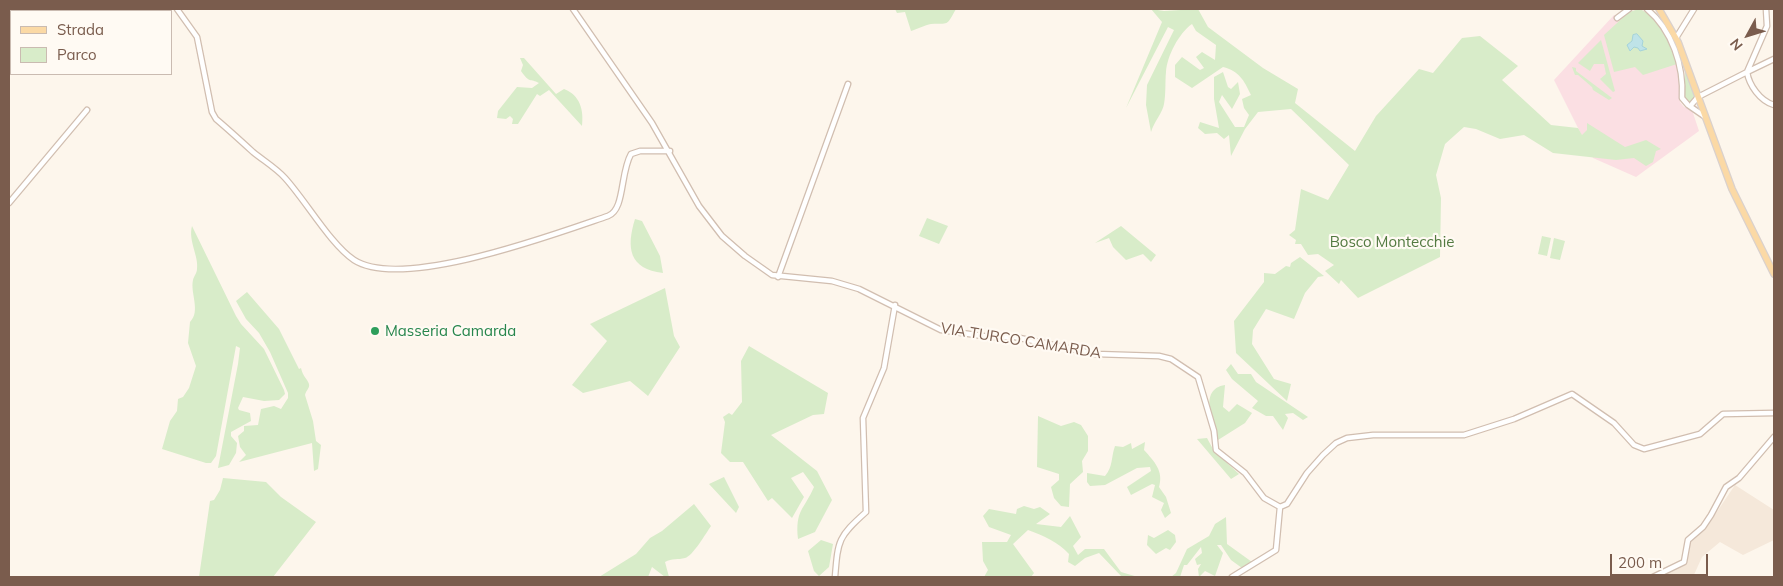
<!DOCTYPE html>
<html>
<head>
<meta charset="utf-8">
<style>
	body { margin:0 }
	#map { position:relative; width:1783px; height:586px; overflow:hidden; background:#fdf6ec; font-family:Mulish,sans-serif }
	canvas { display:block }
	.frame { position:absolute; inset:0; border:10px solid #7a5c4d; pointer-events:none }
	.legend { position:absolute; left:10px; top:10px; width:162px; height:65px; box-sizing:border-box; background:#fffaf3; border:1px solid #cabbb1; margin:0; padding:6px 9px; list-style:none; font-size:15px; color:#7a5c4d }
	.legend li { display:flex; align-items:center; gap:10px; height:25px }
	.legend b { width:25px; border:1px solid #cabbb1 }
	.north { position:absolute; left:1723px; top:10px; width:50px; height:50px; -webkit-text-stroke:4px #fffaf3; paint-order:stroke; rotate:231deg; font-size:14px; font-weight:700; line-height:20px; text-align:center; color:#7a5c4d }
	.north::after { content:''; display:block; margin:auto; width:18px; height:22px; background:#7a5c4d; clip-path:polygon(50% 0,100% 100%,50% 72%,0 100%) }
	.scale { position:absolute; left:1610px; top:554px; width:98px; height:22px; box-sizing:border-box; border:2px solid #7a5c4d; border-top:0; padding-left:6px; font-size:15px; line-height:18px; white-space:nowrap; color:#7a5c4d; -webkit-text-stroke:4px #fffaf3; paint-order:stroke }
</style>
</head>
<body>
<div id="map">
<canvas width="1783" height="586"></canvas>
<div class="frame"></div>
<ul class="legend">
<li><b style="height:6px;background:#fbd9a5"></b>Strada</li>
<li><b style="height:14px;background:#d8ecc9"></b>Parco</li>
</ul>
<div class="north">N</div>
<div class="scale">200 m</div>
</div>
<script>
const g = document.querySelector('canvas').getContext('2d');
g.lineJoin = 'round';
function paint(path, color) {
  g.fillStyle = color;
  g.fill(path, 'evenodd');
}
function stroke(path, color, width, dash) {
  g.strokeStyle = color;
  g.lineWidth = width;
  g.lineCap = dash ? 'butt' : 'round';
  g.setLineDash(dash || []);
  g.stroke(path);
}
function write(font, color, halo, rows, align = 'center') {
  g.font = font + ' Mulish,sans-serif';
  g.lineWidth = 4.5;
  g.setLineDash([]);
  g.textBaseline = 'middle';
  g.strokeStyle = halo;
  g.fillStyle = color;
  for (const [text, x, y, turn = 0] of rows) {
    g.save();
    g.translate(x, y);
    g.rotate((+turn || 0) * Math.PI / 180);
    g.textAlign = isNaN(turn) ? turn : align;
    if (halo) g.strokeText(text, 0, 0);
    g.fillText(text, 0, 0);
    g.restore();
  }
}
paint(new Path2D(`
	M 1735,485 L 1774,510 L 1774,540 L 1743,555 L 1720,542 L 1702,557 L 1693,577 L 1661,577 L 1687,563 L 1690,543 L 1708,525 Z`), '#f5e8da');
paint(new Path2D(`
	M 1639,9 L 1646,12 L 1660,28 L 1671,48 L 1680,76 L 1680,102 L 1684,107 L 1692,110 L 1699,131 L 1636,177 L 1593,158 L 1554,80 L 1614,15 L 1620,19 L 1629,12 Z`), '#fbdfe3');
paint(new Path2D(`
	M 895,9 L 956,9 C 946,27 949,23 931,24 C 925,25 917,29 911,31 L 905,12 L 897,13 Z
	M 1151,9 L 1164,11 L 1198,9 L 1208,27 L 1263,68 L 1298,89 L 1295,103 L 1355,151 L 1376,116 L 1419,69 L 1433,73 L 1462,38 L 1480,36 L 1518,66 L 1502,80 L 1551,125 L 1578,128 L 1582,135 L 1587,130 L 1587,123 L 1625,147 L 1646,140 L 1661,149 L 1656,151 L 1653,162 L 1646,166 L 1634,158 L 1616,160 L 1553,153 L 1524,135 L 1500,139 L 1476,129 L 1464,127 L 1445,144 L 1436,175 L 1441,198 L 1440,257 L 1358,298 L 1341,280 L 1339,284 L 1325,271 L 1334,265 L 1318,254 L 1308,255 L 1301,244 L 1295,244 L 1296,240 L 1289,235 L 1295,230 L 1301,189 L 1328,200 L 1349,165 L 1291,109 L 1258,112 L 1245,129 L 1231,156 L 1229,135 L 1224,139 L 1217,133 L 1205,134 L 1198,128 L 1200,122 L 1219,128 L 1214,99 L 1214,77 L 1223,72 L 1228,87 L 1231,89 L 1238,82 L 1240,94 L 1232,109 L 1222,95 L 1219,102 L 1235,127 L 1244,127 L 1249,115 L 1244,108 L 1242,99 L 1251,95 C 1244,80 1239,71 1223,67 L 1192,88 L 1175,77 L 1175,65 L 1182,57 L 1200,70 L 1204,68 L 1196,57 L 1202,52 L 1215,60 L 1216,45 L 1196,31 L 1192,24 C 1179,33 1167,56 1166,72 C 1165,82 1166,94 1164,104 C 1163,112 1154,122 1151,132 L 1146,105 L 1147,85 L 1174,30 L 1168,27 L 1126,108 L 1162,22 Z
	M 1639,9 C 1660,16 1670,46 1677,64 L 1643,75 L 1635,67 L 1614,72 L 1604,35 L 1629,12 Z
	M 1601,40 L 1615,91 L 1613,92 L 1600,79 L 1606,74 L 1604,64 L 1594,64 L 1590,71 L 1578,63 Z
	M 520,58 L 524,58 L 556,94 L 564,89 C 580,95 584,110 582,126 L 549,90 L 540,96 L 537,94 L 518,124 L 512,124 L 513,119 L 510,116 L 506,119 L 497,118 L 498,111 L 517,87 L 532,88 L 539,83 C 530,78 530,84 521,71 L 523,65 Z
	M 1572,67 L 1576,68 L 1576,71 L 1612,98 L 1609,100 L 1593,90 L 1592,87 L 1578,75 L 1575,75 Z
	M 1685,70 L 1695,97 L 1690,103 L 1685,100 Z
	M 927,218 L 948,226 L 939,244 L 919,236 Z
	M 635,219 L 642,221 L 660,256 L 663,273 C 629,269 626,248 635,219 Z
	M 192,226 L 236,316 L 241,324 L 264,349 L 284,390 L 285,394 L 279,400 L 264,401 L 243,397 L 238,408 L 239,410 L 250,413 L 251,421 L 231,432 L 231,436 L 237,443 L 236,453 L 229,465 L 218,468 L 238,364 L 240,348 L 236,346 L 216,456 L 211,463 L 206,463 L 162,449 L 170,421 L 177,411 L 178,399 L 183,397 L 189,388 L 196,366 L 188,343 L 190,322 C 201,311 190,293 193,280 C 194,276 197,273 197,269 C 199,256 188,241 192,226 Z
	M 1121,226 L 1156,255 L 1151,262 L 1143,254 L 1126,260 L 1113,247 L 1109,238 L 1095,243 Z
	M 1542,236 L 1551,238 L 1547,256 L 1538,254 Z
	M 1554,238 L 1565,241 L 1560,260 L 1550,258 Z
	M 1300,257 L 1324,276 L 1318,277 L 1305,293 L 1294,319 L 1266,309 L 1253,330 L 1252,344 L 1274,379 L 1291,384 L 1287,401 L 1236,353 L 1234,321 L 1264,282 L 1264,273 L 1275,274 L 1286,266 L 1290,267 L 1291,263 Z
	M 665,288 L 674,336 L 680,347 L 648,396 L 630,381 L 583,393 L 572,385 L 607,341 L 590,324 Z
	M 247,292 L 279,329 L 299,369 L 301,368 C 303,377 307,378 309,384 C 310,388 306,390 305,395 L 313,421 L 316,441 L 321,445 L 318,469 L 314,471 L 312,443 L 239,462 L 246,455 L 240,447 L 238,436 L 244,431 L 244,426 L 258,425 L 261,409 L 274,406 L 281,409 L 288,398 L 288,393 L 270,352 L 259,333 L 246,319 L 236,301 Z
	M 749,346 L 828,393 L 824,414 L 813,415 L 771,435 L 817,471 L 832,500 L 815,532 L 798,539 C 795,510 804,510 814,487 L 803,472 L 791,478 L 804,497 L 792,518 L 772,498 L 768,501 L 743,462 L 730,462 L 721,453 L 725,422 L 723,417 L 729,413 L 732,415 L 742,402 L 741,361 Z
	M 1231,364 L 1238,374 L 1251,374 L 1256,382 L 1308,417 L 1303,420 L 1293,413 L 1285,414 L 1288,418 L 1283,430 L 1273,416 L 1266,416 L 1252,408 L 1258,401 L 1232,379 L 1226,370 Z
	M 1225,385 L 1223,407 L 1229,412 L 1237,404 L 1252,413 L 1245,423 L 1218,440 C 1213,424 1198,389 1225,385 Z
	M 1038,416 L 1061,426 L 1074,422 L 1081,425 L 1088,436 L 1088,451 L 1082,461 L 1083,472 L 1070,484 L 1069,507 L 1061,506 L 1054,498 L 1051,487 L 1059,480 L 1059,474 L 1037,467 Z
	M 1207,438 L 1214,451 L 1239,474 L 1231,479 L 1197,439 Z
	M 1145,442 L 1144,450 C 1154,461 1164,471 1159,487 L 1166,497 L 1171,513 L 1165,518 L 1161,510 L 1164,503 L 1152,497 L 1155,485 L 1152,484 L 1131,495 L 1127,487 L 1151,471 L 1150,467 L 1137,468 L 1105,485 L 1090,486 L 1087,482 L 1087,473 L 1105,476 C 1113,467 1111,457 1115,446 L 1123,447 L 1131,443 L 1132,449 Z
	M 724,477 L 739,507 L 736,513 L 709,484 Z
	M 223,478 L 266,482 L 281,497 L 316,522 L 273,577 L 199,577 L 210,501 L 214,500 L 220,490 Z
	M 694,504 L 711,526 C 706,533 693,556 685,558 C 678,560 672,558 665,562 L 669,577 L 665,577 L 652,567 L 648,577 L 599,577 L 636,554 L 650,538 L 662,531 Z
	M 1024,506 L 1034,509 L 1040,507 L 1050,514 L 1036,524 L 1061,527 L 1070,516 L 1081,537 L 1073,546 L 1078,555 L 1085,549 L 1104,549 L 1121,572 L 1138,577 L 1122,577 L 1099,553 L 1085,558 L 1075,566 L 1068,562 L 1069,554 C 1058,542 1044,536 1028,530 L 1013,544 L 1034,573 L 1031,577 L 984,577 L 988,570 L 983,561 L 982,542 L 1007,542 L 1011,535 L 989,527 L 983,516 L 989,509 L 1016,514 L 1017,509 Z
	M 1226,517 L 1227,544 L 1252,562 L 1242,568 L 1231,560 L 1221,545 L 1217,545 L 1223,553 L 1215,576 L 1205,571 L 1199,577 L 1198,569 L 1201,564 L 1197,565 L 1195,559 L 1202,553 L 1201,547 L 1187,565 L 1184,565 L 1180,577 L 1171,577 L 1176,573 L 1187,549 L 1209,536 L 1215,524 Z
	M 1168,530 L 1175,535 L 1176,542 L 1170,550 L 1166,548 L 1156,554 L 1147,545 L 1148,535 L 1154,538 Z
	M 821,540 L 833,544 L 829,567 L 819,576 L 814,571 L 808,551 Z`), '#d8ecc9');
const water = new Path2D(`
	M 1637,34 L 1643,41 L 1642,46 L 1647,49 L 1640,51 L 1638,48 L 1634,47 L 1630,51 L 1627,45 L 1632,41 L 1633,35 Z`);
paint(water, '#bfe3e8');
stroke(water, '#a5d3da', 1);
const minor = new Path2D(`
	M 66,9 L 71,11
	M 177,9 L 197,37 L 212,112 L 216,119 C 229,130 241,141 253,152 C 264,161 276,168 285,178 C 306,201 331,245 354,260 C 402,291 555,234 608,216 C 625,210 620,173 631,154 L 640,151 L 670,151
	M 573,9 L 652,123 L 699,206 L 722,236 L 745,256 L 772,275 L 832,281 L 859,289 L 941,330 L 990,337 L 1015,337 L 1096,354 L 1159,356 L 1171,359 L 1198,377 L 1214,431 L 1216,450 L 1245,473 L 1264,498 L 1280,507 L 1287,504 L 1307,473 L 1323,455 L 1336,443 L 1347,438 L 1373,435 L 1464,435 L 1514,419 L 1572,394 L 1614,423 L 1634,445 L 1644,449 L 1700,434 L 1723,414 L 1774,413
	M 1647,9 C 1672,30 1684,66 1682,98 L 1688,105 L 1704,116
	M 16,11 L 19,9
	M 85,11 L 91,9
	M 1617,18 L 1629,9
	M 9,19 L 11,17
	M 1676,38 L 1694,9
	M 1774,59 L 1747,72 C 1749,85 1760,101 1774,105
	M 1692,104 L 1698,97 L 1747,72 L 1767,26 L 1766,9
	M 9,203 L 87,110
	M 778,277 L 848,84
	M 835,577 C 838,540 838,537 866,512 L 863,418 L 884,368 L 895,305
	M 1232,577 L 1276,550 L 1280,507
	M 1653,577 L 1684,562 L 1688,540 L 1703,527 L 1711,515 L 1726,487 L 1739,478 L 1774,437`);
const major = new Path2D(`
	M 1659,9 L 1678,42 L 1732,189 L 1774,274`);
stroke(minor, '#d1beb0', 7);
stroke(major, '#dad1cd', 8);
stroke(minor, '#fff', 4.5);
stroke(major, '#fbd9a5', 5.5);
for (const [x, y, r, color] of [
	[375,331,5,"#2e9e5b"]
]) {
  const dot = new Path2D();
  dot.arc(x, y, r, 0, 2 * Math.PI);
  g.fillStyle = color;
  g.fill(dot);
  stroke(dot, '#fffaf3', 2);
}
write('15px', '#537a41', '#fffaf3', [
	["Bosco Montecchie",1392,242]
]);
write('15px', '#27864d', '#fffaf3', [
	["Masseria Camarda",385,331]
], 'left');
write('15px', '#7a5c4d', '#fffaf3', [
	["VIA TURCO CAMARDA",1021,341,9]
]);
</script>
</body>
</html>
